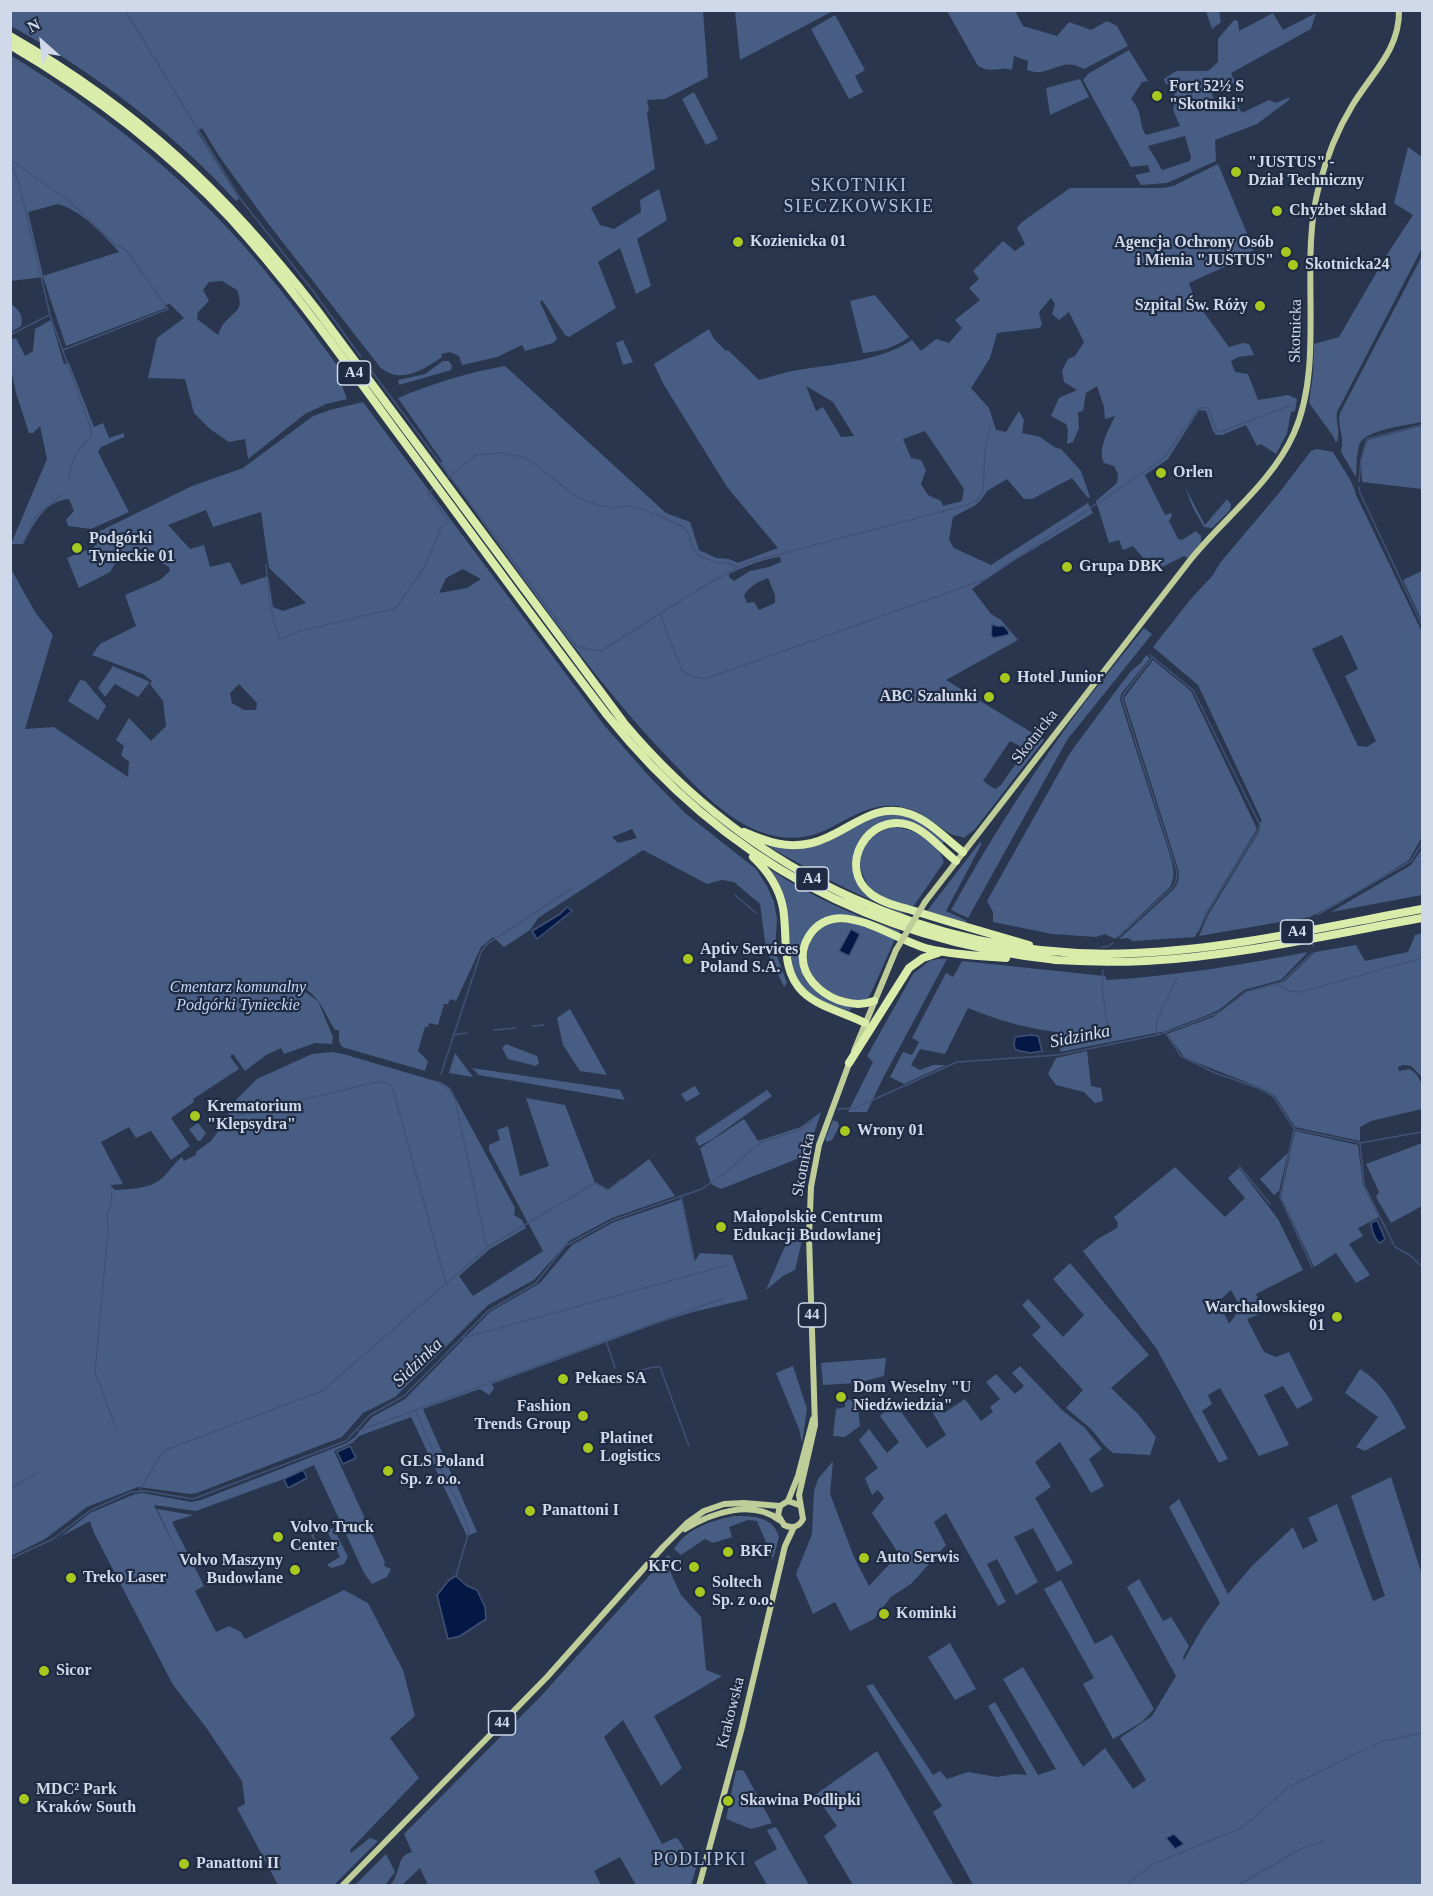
<!DOCTYPE html>
<html>
<head>
<meta charset="utf-8">
<style>
	body { margin:0 }
	#map { position:relative; width:1433px; height:1896px; overflow:hidden; background:#29364e; font-family:"Times New Roman",serif }
	canvas { display:block }
	.frame { position:absolute; inset:0; border:12px solid #d0d9e9; pointer-events:none }
	.north { position:absolute; left:12px; top:12px; width:60px; height:60px; -webkit-text-stroke:4px #1f2b43; paint-order:stroke; rotate:333deg; font-size:16px; font-weight:700; line-height:24px; text-align:center; color:#d0d9e9 }
	.north::after { content:''; display:block; margin:auto; width:21px; height:27px; background:#d0d9e9; clip-path:polygon(50% 0,100% 100%,50% 72%,0 100%) }
</style>
</head>
<body>
<div id="map">
<canvas width="1433" height="1896"></canvas>
<div class="frame"></div>
<div class="north">N</div>
</div>
<script>
const g = document.querySelector('canvas').getContext('2d');
g.lineJoin = 'round';
function paint(path, color) {
  g.fillStyle = color;
  g.fill(path, 'evenodd');
}
function stroke(path, color, width, dash) {
  g.strokeStyle = color;
  g.lineWidth = width;
  g.lineCap = dash ? 'butt' : 'round';
  g.setLineDash(dash || []);
  g.stroke(path);
}
function write(font, color, halo, rows, align = 'center') {
  g.font = font + ' "Times New Roman",serif';
  g.lineWidth = 4.5;
  g.setLineDash([]);
  g.textBaseline = 'middle';
  g.strokeStyle = halo;
  g.fillStyle = color;
  for (const [text, x, y, turn = 0] of rows) {
    g.save();
    g.translate(x, y);
    g.rotate((+turn || 0) * Math.PI / 180);
    g.textAlign = isNaN(turn) ? turn : align;
    if (halo) g.strokeText(text, 0, 0);
    g.fillText(text, 0, 0);
    g.restore();
  }
}
paint(new Path2D(`
	M 10,11 L 703,11 L 708,77 L 665,99 L 647,100 L 649,110 L 647,113 L 655,169 L 591,208 L 600,225 L 614,229 L 641,212 L 640,200 L 659,189 L 667,220 L 637,239 L 651,286 L 636,294 L 620,248 L 598,262 L 616,308 L 569,337 L 565,335 L 542,300 L 540,302 L 557,339 L 553,343 L 525,351 L 522,345 L 497,357 L 462,365 L 459,356 L 450,352 L 441,354 L 442,357 C 423,370 400,385 380,367 L 267,222 L 219,156 L 202,128 L 197,131 L 239,199 L 236,201 C 173,132 92,71 11,26 Z
	M 735,11 L 735,10 L 833,11 L 740,60 Z
	M 947,11 L 1015,11 L 1023,26 L 1057,36 L 1069,22 L 1091,30 L 1107,21 L 1117,26 L 1128,46 L 1084,69 C 1066,59 1059,68 1041,72 C 1037,73 1031,71 1027,70 L 1028,61 L 1014,56 L 1012,70 C 999,66 992,74 978,66 Z
	M 1206,11 L 1219,11 L 1221,22 L 1212,29 Z
	M 1273,13 L 1283,30 L 1316,13 L 1311,29 L 1231,73 L 1235,82 L 1212,94 L 1216,109 L 1236,103 L 1242,113 L 1269,100 L 1276,103 L 1290,97 L 1289,100 L 1257,124 L 1215,140 L 1216,161 L 1167,183 L 1141,185 L 1135,175 L 1150,172 L 1148,165 L 1131,167 L 1083,80 L 1088,74 L 1129,50 L 1148,81 L 1142,82 L 1131,99 C 1144,113 1138,124 1146,135 L 1180,126 L 1173,110 L 1175,101 L 1173,85 L 1166,84 L 1164,79 L 1176,71 L 1208,71 L 1218,62 L 1218,39 L 1234,20 L 1238,21 L 1239,31 ZM 1185,136 L 1191,157 L 1190,161 L 1162,170 L 1148,146 Z
	M 835,15 L 865,70 L 855,76 L 863,92 L 849,99 L 811,29 Z
	M 10,55 C 83,99 152,151 212,212 C 259,259 300,314 339,368 L 344,376 L 341,383 L 347,399 L 326,404 L 305,414 L 248,459 L 245,439 L 229,442 L 210,429 L 194,413 L 185,379 L 148,378 L 157,338 L 184,318 L 170,304 L 164,305 L 166,308 L 66,346 L 43,277 L 11,281 ZM 58,204 C 82,211 103,234 119,252 L 43,276 L 28,212 ZM 209,282 L 222,281 L 237,290 C 244,310 237,309 225,322 C 221,326 220,331 218,335 L 197,319 L 198,312 L 209,301 L 203,290 Z
	M 1080,79 L 1089,97 L 1050,115 L 1046,88 Z
	M 694,92 L 718,139 L 706,145 L 682,99 Z
	M 1408,147 L 1422,157 L 1422,248 L 1337,412 C 1335,423 1342,433 1336,443 L 1333,436 L 1309,403 L 1313,374 L 1314,344 L 1339,337 L 1386,256 L 1413,215 L 1394,203 Z
	M 1218,164 L 1254,250 L 1244,255 L 1244,258 L 1189,283 L 1195,300 L 1229,347 L 1243,343 L 1249,344 L 1254,355 L 1238,357 L 1231,361 L 1235,372 L 1248,374 L 1258,400 L 1288,395 L 1297,399 L 1295,411 L 1291,412 L 1287,433 L 1276,454 L 1261,444 L 1257,446 L 1246,425 L 1222,435 L 1216,435 L 1213,431 L 1206,411 L 1199,410 L 1168,459 L 1145,475 L 1165,515 L 1171,513 L 1172,516 L 1169,521 L 1178,539 L 1182,540 L 1196,531 L 1201,536 L 1201,542 L 1188,558 L 1184,556 L 1154,571 L 1133,546 L 1123,550 L 1119,540 L 1109,543 L 1096,501 L 1117,483 L 1118,474 L 1114,466 L 1104,463 C 1097,448 1109,430 1115,416 L 1105,419 L 1104,407 L 1097,386 L 1086,393 L 1083,411 L 1078,412 L 1079,428 L 1073,442 L 1067,444 L 1068,430 L 1066,424 L 1051,416 L 1059,398 L 1077,390 L 1064,382 L 1062,371 L 1068,359 L 1075,356 L 1084,342 L 1069,312 L 1059,320 L 1052,314 L 1055,304 L 1051,298 L 1039,312 L 1042,325 L 1039,328 L 997,333 L 990,358 L 971,388 L 989,408 L 996,430 L 1006,432 L 1019,411 L 1024,420 L 1022,433 L 1040,437 L 1056,448 L 1061,449 L 1081,471 L 1090,497 L 1088,498 L 1072,478 L 1032,499 L 1024,499 L 1007,479 L 987,491 L 981,500 L 974,506 L 953,517 L 949,540 L 954,548 L 991,565 L 1088,503 L 1093,513 L 1007,565 L 972,589 L 991,614 L 1001,620 L 1018,640 L 946,680 L 1044,740 L 975,829 L 964,838 C 960,836 955,836 951,834 C 933,823 918,808 896,806 C 848,801 827,852 767,834 C 730,823 700,791 674,764 C 586,673 515,565 440,464 L 442,461 L 398,398 C 433,383 467,373 505,366 L 666,513 L 690,522 L 699,550 L 716,558 L 729,559 L 738,563 L 778,548 L 727,487 L 664,385 L 654,364 L 709,329 L 714,339 L 726,351 L 728,350 L 759,380 C 773,376 789,371 804,369 C 841,363 880,361 912,340 L 921,351 L 936,339 L 949,343 L 962,328 L 955,320 L 980,300 L 969,288 L 979,279 L 973,271 L 1003,241 L 1015,251 L 1025,244 L 1017,228 L 1022,222 L 1070,188 L 1163,188 L 1173,186 ZM 806,386 L 833,402 L 854,436 L 841,437 L 823,407 L 816,411 ZM 925,431 L 964,489 L 962,501 L 943,506 L 941,501 L 928,495 L 921,484 L 926,470 L 921,460 L 911,458 L 903,439 ZM 780,557 L 781,562 L 769,567 L 750,571 L 734,581 L 729,577 L 729,574 C 746,566 762,559 780,557 ZM 768,578 L 775,595 L 775,603 L 759,610 L 754,602 L 747,603 L 744,596 C 749,586 758,582 768,578 ZM 1010,741 L 1020,746 L 1022,755 L 1001,785 L 995,789 L 983,781 Z
	M 1422,256 L 1422,422 C 1408,425 1366,430 1360,443 C 1356,453 1357,466 1356,477 L 1341,452 C 1345,435 1337,427 1340,413 Z
	M 875,295 L 909,337 C 895,348 881,351 863,353 L 850,301 Z
	M 10,303 C 19,310 24,315 21,326 L 11,332 Z
	M 51,320 L 64,364 L 69,363 L 94,427 L 103,423 L 109,438 L 124,433 L 124,437 L 101,447 L 98,452 L 129,512 L 91,529 L 68,526 L 66,520 L 74,511 L 69,499 C 44,501 34,524 23,544 L 11,544 L 47,459 L 40,426 L 33,433 L 29,433 L 16,393 L 11,368 L 10,340 L 16,338 L 25,356 L 33,351 L 35,329 Z
	M 623,340 L 633,362 L 623,365 L 616,343 Z
	M 443,361 L 449,361 L 452,366 L 451,370 L 399,385 L 398,380 L 425,374 Z
	M 363,402 L 604,725 L 648,775 L 685,813 L 756,869 L 767,886 L 774,902 L 777,919 L 775,951 L 787,983 L 784,987 L 766,949 L 760,904 L 734,882 L 722,880 L 707,884 L 643,850 L 538,918 L 530,930 L 504,947 L 493,937 L 481,947 L 456,1001 L 450,999 L 448,1004 L 444,1004 L 438,1025 L 429,1023 L 428,1027 L 425,1027 L 418,1051 L 428,1061 L 425,1071 L 342,1047 L 339,1041 L 339,1030 L 335,1030 C 324,1013 321,997 302,987 L 301,989 L 318,1001 L 333,1037 L 332,1044 L 315,1043 L 284,1054 L 281,1048 L 266,1055 L 245,1071 L 233,1054 L 230,1056 L 239,1069 L 193,1099 L 194,1102 L 171,1118 L 190,1146 L 171,1160 L 151,1131 L 136,1138 L 129,1127 L 101,1142 L 123,1184 L 110,1185 L 115,1190 C 129,1189 151,1189 162,1178 C 169,1172 173,1164 182,1157 L 184,1161 L 196,1155 L 196,1152 L 211,1141 L 225,1121 L 234,1102 L 257,1079 L 312,1054 L 332,1052 L 343,1054 L 442,1083 L 450,1088 L 515,1208 L 514,1215 L 522,1220 L 526,1228 L 490,1249 L 459,1276 L 473,1296 L 543,1251 L 489,1150 L 489,1145 L 500,1140 L 497,1130 L 508,1126 L 520,1176 L 549,1166 L 526,1098 L 565,1105 L 595,1183 L 597,1183 L 605,1189 L 610,1189 L 649,1159 L 675,1196 L 612,1218 L 569,1241 L 534,1280 L 488,1305 L 395,1397 L 363,1413 L 342,1437 L 197,1493 L 190,1494 L 138,1487 L 87,1507 L 45,1539 L 11,1556 L 11,569 L 35,612 L 53,635 L 25,729 L 54,727 L 128,777 L 129,762 L 121,755 L 124,746 L 116,740 L 129,718 L 151,741 L 166,726 L 163,701 L 150,684 L 152,681 L 143,674 L 92,655 L 100,644 L 136,626 L 125,595 L 160,580 L 170,571 L 169,567 L 162,563 L 158,554 L 155,551 L 140,549 L 125,552 L 118,559 L 110,572 L 79,588 L 67,558 L 94,547 L 95,542 L 94,534 L 192,486 L 243,468 L 313,416 L 330,410 ZM 206,510 L 213,527 L 261,512 L 269,568 L 306,603 L 283,611 L 273,607 L 268,576 L 241,585 L 230,562 L 210,567 L 204,545 L 190,549 L 168,525 ZM 463,569 L 481,579 L 467,588 L 439,593 L 446,578 ZM 239,684 L 257,703 L 256,710 L 244,710 L 232,703 L 230,693 ZM 632,829 L 637,838 L 618,843 L 612,837 Z
	M 1422,426 L 1422,489 L 1362,482 L 1361,460 L 1368,440 Z
	M 1317,449 L 1333,452 C 1339,463 1355,484 1356,495 L 1422,632 L 1422,837 L 1409,860 L 1351,896 L 1310,917 L 1199,936 L 1208,915 L 1260,830 L 1260,822 L 1262,821 L 1198,685 L 1153,647 L 1190,600 L 1213,575 L 1220,563 L 1279,493 L 1311,451 ZM 1342,635 L 1358,669 L 1345,676 L 1376,741 L 1367,747 L 1358,746 L 1312,649 Z
	M 1185,487 L 1205,525 L 1227,499 L 1231,504 L 1230,510 L 1212,528 L 1204,527 L 1193,508 Z
	M 1422,571 L 1422,621 L 1403,580 Z
	M 1144,628 L 1152,634 L 1067,740 L 968,918 L 951,910 C 986,846 1025,785 1068,725 C 1092,692 1119,660 1144,628 Z
	M 1146,655 L 1150,658 L 1121,694 L 1120,700 L 1168,849 C 1172,863 1177,874 1170,887 L 1115,939 L 1105,934 L 1096,937 L 1052,934 L 993,922 L 993,912 L 987,901 L 1070,753 L 1115,692 L 1132,670 L 1141,663 Z
	M 1153,660 L 1191,691 L 1257,829 L 1207,911 L 1195,937 L 1133,941 L 1128,938 L 1119,939 L 1174,889 L 1178,882 L 1179,872 L 1124,698 Z
	M 113,666 L 150,682 L 138,697 L 115,684 L 105,697 L 98,688 Z
	M 80,680 L 85,681 L 106,706 L 98,720 L 68,701 Z
	M 898,814 L 919,822 L 945,841 L 942,844 L 894,819 C 884,822 876,824 868,831 C 850,846 847,878 865,894 C 877,903 897,906 906,915 C 858,896 813,872 768,846 C 791,851 816,849 837,837 C 849,830 860,819 874,816 C 881,814 890,814 898,814 Z
	M 894,827 C 914,829 938,841 944,862 L 913,907 C 900,903 884,900 873,891 C 868,887 865,880 863,875 C 853,850 872,832 894,827 Z
	M 981,841 L 981,845 L 946,911 L 967,921 L 965,923 L 927,911 Z
	M 1422,849 L 1422,895 L 1331,912 L 1411,865 Z
	M 768,868 C 808,895 854,916 900,931 L 897,935 L 858,917 L 841,915 L 834,916 L 806,936 L 801,948 L 799,960 L 804,979 L 819,994 L 852,1008 L 849,1011 C 823,1002 793,991 789,959 C 788,945 789,931 787,917 C 785,901 774,883 768,868 Z
	M 831,922 L 855,923 L 895,939 L 872,991 L 868,998 L 859,1002 L 851,1001 L 823,990 L 808,970 L 805,957 L 807,945 L 821,928 Z
	M 1422,933 L 1422,1077 L 1411,1066 L 1403,1065 L 1398,1067 L 1399,1071 L 1410,1069 C 1425,1079 1423,1093 1422,1109 L 1371,1121 L 1360,1127 L 1360,1141 L 1295,1127 L 1275,1096 L 1261,1088 L 1185,1058 L 1167,1034 L 1213,1017 L 1247,992 L 1284,982 L 1315,952 L 1356,945 L 1365,961 L 1408,952 L 1415,935 Z
	M 1308,952 L 1281,980 L 1244,990 L 1219,1010 L 1210,1014 L 1166,1031 L 1060,1052 L 1063,1033 C 1025,1028 1003,1022 968,1008 L 945,1054 L 920,1049 L 911,1065 L 920,1070 L 933,1065 L 946,1065 L 904,1084 L 890,1077 L 903,1052 L 912,1055 L 919,1042 L 912,1038 L 946,973 L 953,977 L 962,961 L 1105,976 L 1107,980 C 1175,976 1241,965 1308,952 Z
	M 938,959 L 947,959 L 882,1080 L 867,1112 L 848,1112 L 873,1062 L 867,1056 L 913,974 L 929,961 Z
	M 570,1009 L 607,1075 L 580,1071 L 563,1045 L 557,1018 Z
	M 506,1044 L 537,1056 L 539,1063 L 536,1066 L 508,1059 L 502,1048 Z
	M 1087,1051 L 1091,1086 L 1101,1088 L 1103,1101 L 1095,1103 L 1084,1092 L 1056,1085 L 1048,1074 L 1056,1058 Z
	M 455,1053 L 473,1077 L 449,1073 Z
	M 472,1068 L 620,1090 L 625,1100 L 479,1075 Z
	M 695,1086 L 700,1094 L 686,1102 L 681,1094 Z
	M 767,1090 L 772,1096 L 711,1140 L 699,1146 L 695,1138 Z
	M 821,1112 L 807,1155 L 721,1189 L 711,1184 L 700,1148 L 744,1119 L 758,1141 L 801,1127 Z
	M 833,1120 L 838,1122 L 839,1127 L 832,1140 L 827,1142 L 825,1139 Z
	M 198,1123 L 206,1133 L 200,1141 L 198,1141 L 189,1129 Z
	M 1295,1131 L 1358,1145 L 1363,1185 L 1379,1217 L 1358,1228 L 1363,1236 L 1349,1244 L 1370,1275 L 1356,1283 L 1336,1253 L 1314,1267 L 1281,1197 Z
	M 1422,1143 L 1422,1206 L 1391,1223 L 1376,1197 L 1379,1192 L 1366,1164 Z
	M 1288,1153 L 1279,1191 L 1274,1195 L 1260,1179 Z
	M 1175,1167 L 1225,1217 L 1245,1198 L 1228,1178 L 1239,1168 L 1278,1219 L 1303,1270 L 1256,1294 L 1265,1312 L 1247,1319 L 1264,1352 L 1276,1357 L 1289,1352 L 1313,1400 L 1297,1409 L 1283,1386 L 1264,1395 L 1289,1445 L 1259,1456 L 1220,1388 L 1208,1395 L 1212,1404 L 1202,1411 L 1228,1459 L 1219,1463 L 1156,1348 L 1083,1251 L 1096,1240 L 1117,1228 L 1118,1223 L 1114,1217 ZM 1231,1290 L 1241,1308 L 1229,1324 L 1219,1301 Z
	M 682,1199 L 695,1261 L 700,1253 L 732,1255 L 748,1299 L 693,1312 L 658,1323 L 492,1384 L 494,1389 L 489,1395 L 480,1389 L 423,1409 L 477,1532 L 467,1536 L 411,1417 L 359,1436 L 352,1443 L 334,1451 L 385,1562 L 384,1566 L 391,1569 L 387,1577 L 372,1584 L 364,1573 L 314,1465 L 281,1480 L 196,1511 L 154,1505 L 182,1562 L 157,1509 L 193,1515 L 172,1522 L 204,1586 L 195,1591 L 216,1632 L 229,1626 L 241,1632 L 245,1639 L 344,1590 L 368,1603 L 403,1670 L 415,1716 L 390,1738 L 419,1778 L 350,1850 L 351,1853 L 370,1838 L 378,1841 L 334,1885 L 278,1885 L 237,1808 L 245,1804 L 242,1781 L 205,1726 L 173,1685 L 94,1533 L 90,1521 L 60,1537 L 90,1513 L 135,1494 L 143,1493 L 191,1502 L 201,1500 L 347,1443 L 355,1437 L 372,1417 L 405,1399 L 490,1312 L 540,1283 L 572,1245 L 614,1222 Z
	M 793,1241 L 802,1241 L 795,1270 L 783,1276 L 766,1290 L 786,1244 Z
	M 1070,1263 L 1149,1355 L 1111,1388 L 1138,1414 L 1156,1437 L 1150,1455 L 1113,1453 L 1105,1446 L 1091,1429 L 1066,1408 L 1083,1390 L 1032,1335 L 1041,1327 L 1022,1305 L 1028,1299 L 1063,1337 L 1084,1315 L 1053,1279 Z
	M 886,1358 L 884,1376 L 857,1383 L 823,1385 L 821,1363 Z
	M 793,1366 L 807,1409 L 802,1443 L 799,1429 L 776,1373 Z
	M 1020,1366 L 1063,1411 L 1084,1427 L 1102,1449 L 1089,1459 L 1104,1486 L 1091,1493 L 1060,1442 L 1035,1462 L 1051,1487 L 1035,1498 L 1073,1563 L 1057,1572 L 1033,1528 L 1014,1537 L 1038,1582 L 1016,1595 L 997,1559 L 987,1564 L 1006,1602 L 998,1606 L 946,1513 L 934,1522 L 946,1545 L 912,1583 L 891,1597 L 874,1619 L 850,1631 L 835,1602 L 813,1614 L 796,1574 L 812,1534 L 814,1491 L 818,1479 L 833,1461 L 830,1494 L 854,1557 L 869,1586 L 899,1554 L 872,1513 L 884,1498 L 878,1490 L 872,1495 L 865,1478 L 878,1468 L 859,1440 L 869,1429 L 887,1453 L 899,1442 L 880,1416 L 894,1402 L 927,1448 L 946,1435 L 930,1408 L 938,1404 L 944,1413 L 965,1399 L 981,1421 L 993,1412 L 990,1407 L 1000,1399 L 986,1382 L 996,1374 L 1015,1394 L 1024,1386 L 1012,1373 Z
	M 1360,1369 C 1383,1383 1394,1405 1406,1428 L 1365,1451 L 1356,1447 L 1378,1417 L 1345,1393 Z
	M 857,1399 L 860,1426 L 845,1437 L 833,1436 L 836,1409 L 845,1407 L 845,1400 Z
	M 1391,1477 L 1422,1575 L 1422,1885 L 973,1885 L 933,1812 L 942,1806 L 866,1686 L 873,1684 L 933,1775 L 940,1771 L 947,1779 L 968,1772 L 997,1777 L 1015,1774 L 1027,1775 L 988,1706 L 995,1702 L 1038,1775 L 1056,1769 L 1003,1679 L 1023,1667 L 1083,1767 L 1105,1748 L 1133,1789 L 1146,1780 L 1120,1738 L 1152,1716 L 1176,1676 L 1127,1587 L 1139,1579 L 1163,1621 L 1171,1617 L 1189,1646 L 1183,1657 L 1184,1660 L 1204,1625 L 1220,1603 L 1169,1507 L 1179,1499 L 1228,1594 L 1252,1566 L 1293,1527 L 1303,1549 L 1318,1541 L 1308,1518 L 1337,1504 L 1373,1601 L 1385,1596 L 1351,1496 Z
	M 734,1516 C 753,1516 773,1516 779,1537 L 773,1559 L 757,1521 L 748,1520 L 729,1527 L 732,1537 L 713,1543 L 705,1539 L 681,1555 L 674,1549 C 687,1528 711,1521 734,1516 Z
	M 327,1527 L 334,1529 L 348,1557 L 344,1564 L 332,1568 L 328,1566 L 328,1564 L 340,1557 L 326,1529 L 313,1535 L 319,1548 L 311,1535 Z
	M 668,1555 L 674,1560 L 667,1565 L 681,1595 L 701,1617 L 706,1670 L 722,1676 L 654,1716 L 682,1768 L 661,1786 L 623,1720 L 604,1737 L 662,1844 L 675,1838 L 678,1839 L 696,1868 L 691,1885 L 636,1885 L 620,1857 L 594,1871 L 601,1885 L 428,1885 L 420,1868 L 402,1885 L 390,1885 C 402,1873 395,1856 412,1852 L 404,1834 L 541,1696 Z
	M 1061,1580 L 1095,1644 L 1112,1635 L 1154,1709 L 1142,1722 L 1113,1739 L 1083,1684 L 1094,1678 L 1044,1589 Z
	M 950,1643 L 976,1689 L 955,1700 L 928,1657 Z
	M 877,1751 L 954,1885 L 853,1885 L 824,1836 L 837,1826 L 815,1795 Z
	M 740,1770 L 744,1771 L 772,1823 L 751,1829 L 726,1819 L 736,1771 Z
	M 776,1827 L 809,1885 L 767,1885 L 754,1862 L 777,1849 L 767,1830 Z
	M 386,1854 L 395,1872 L 385,1885 L 355,1885 Z`), '#485d83');
const water = new Path2D(`
	M 992,624 L 997,626 L 1004,626 L 1009,632 L 1008,635 L 993,638 L 991,635 Z
	M 567,907 L 572,911 L 537,939 L 532,931 L 560,914 Z
	M 851,929 L 860,934 L 849,956 L 839,951 Z
	M 1031,1035 L 1038,1036 L 1042,1051 L 1030,1053 L 1016,1050 L 1014,1045 L 1015,1037 Z
	M 1377,1220 L 1385,1239 L 1380,1243 C 1375,1240 1371,1229 1371,1223 Z
	M 350,1446 L 356,1458 L 343,1464 L 337,1452 Z
	M 303,1470 L 307,1478 L 288,1488 L 284,1479 Z
	M 456,1576 L 467,1586 L 477,1590 L 485,1607 L 486,1619 L 460,1636 L 448,1639 L 437,1595 L 449,1580 Z
	M 1174,1834 L 1184,1844 L 1175,1849 L 1166,1838 Z`);
paint(water, '#041845');
stroke(water, '#415276', 1.5);
stroke(new Path2D(`
	M 125,10 L 239,197 L 313,291 L 361,357
	M 10,160 L 67,199 L 116,245 L 125,249 L 168,309 L 63,350
	M 10,163 L 19,183 L 50,315 L 91,429 L 91,437 C 76,450 71,461 69,480
	M 10,335 L 49,315
	M 367,365 L 577,647 L 601,651 L 704,586 L 746,563 L 967,505 L 979,499 L 983,490 L 985,450 L 990,428
	M 446,479 L 476,455 L 501,453 L 527,458 L 578,498 L 598,505 L 614,508 L 628,506 L 643,509 L 682,526 L 689,534 L 692,547 L 698,555 L 717,563 L 729,563 L 737,567
	M 1359,482 L 1361,460 L 1367,439 L 1422,425
	M 1359,487 L 1360,493 L 1422,625
	M 23,543 L 36,516 L 61,495
	M 266,564 C 268,589 270,615 280,639 L 301,631 L 396,608 L 425,566 L 441,528 L 449,521 L 428,493 L 434,488
	M 660,614 L 682,671 L 692,676 L 705,679 L 986,579 L 1164,458 L 1199,408 L 1208,408 L 1216,430 L 1220,432 L 1291,405
	M 1136,644 L 1140,647
	M 1150,655 L 1193,690 L 1260,825 L 1259,829 L 1208,911 L 1198,932
	M 735,895 L 756,913
	M 1317,915 L 1411,861 L 1422,843
	M 1118,937 L 1172,888 L 1176,881 L 1177,872 L 1122,699 L 1123,695 L 1152,658
	M 1313,943 L 1313,946
	M 1102,947 L 1109,946 L 1113,943
	M 1103,970 L 1102,988 L 1110,1043
	M 1277,985 L 1289,991 L 1301,992 L 1422,958
	M 532,1026 L 544,1025
	M 494,1030 L 516,1028
	M 1166,1033 L 1181,1056 L 1215,1073 L 1261,1089 L 1274,1097 L 1294,1129 L 1360,1143 L 1422,1132
	M 453,1035 L 467,1033
	M 1157,1035 L 1156,1022 L 1177,978
	M 441,1074 L 481,952 L 487,944 L 574,887
	M 838,1109 L 855,1108 L 957,1062 L 1058,1055 L 1157,1035 L 1176,1029 L 1220,1012 L 1246,992 L 1282,982 L 1312,953
	M 228,1118 L 380,1081 L 388,1083 L 392,1086 L 446,1283
	M 1294,1129 L 1280,1197 L 1312,1267
	M 1360,1143 L 1364,1185 L 1395,1247 L 1410,1255 L 1422,1267
	M 1239,1166 L 1270,1204
	M 112,1191 L 111,1205 L 107,1215 L 108,1231 L 95,1372 L 116,1429
	M 681,1196 L 694,1260
	M 488,1247 L 595,1183 L 608,1190 L 622,1179
	M 463,1338 L 728,1265
	M 606,1341 L 615,1368
	M 617,1373 L 618,1376 L 654,1367 L 660,1367 L 689,1446
	M 415,1410 L 445,1478 L 459,1504 L 469,1531 L 456,1576
	M 358,1431 L 724,1298
	M 10,1489 L 37,1473
	M 140,1490 L 160,1456 L 168,1449 L 322,1391 L 487,1248 L 455,1099 L 448,1088 L 438,1082
	M 10,1559 L 53,1539 L 91,1510 L 131,1492 L 146,1491 L 193,1499 L 346,1441 L 370,1415 L 404,1396 L 488,1311 L 536,1283 L 565,1246 L 613,1220 L 702,1189 L 726,1172 L 761,1142 L 802,1129 L 814,1120
	M 1372,1746 L 1383,1741 L 1422,1733
	M 1125,1886 L 1153,1864 L 1241,1828 L 1257,1815 L 1288,1787 L 1366,1749
	M 1236,1886 L 1302,1848 L 1324,1841`), '#415276', 1.5);
stroke(new Path2D(`
	M 925,902 L 1191,559 C 1225,517 1272,483 1294,433 C 1326,361 1298,263 1319,186 C 1326,159 1338,129 1352,106 C 1371,74 1400,50 1399,10
	M 854,1051 L 896,950
	M 788,1501 L 798,1476 L 813,1419
	M 799,1505 L 788,1501 L 780,1506 L 778,1515 L 784,1525 C 792,1529 799,1527 803,1519 L 799,1495 L 815,1425 L 809,1237 L 811,1187 L 819,1145 L 850,1061
	M 685,1529 C 711,1513 752,1499 779,1520
	M 342,1886 L 547,1677 L 663,1547 L 687,1523 L 704,1511 L 724,1504 L 744,1503 L 780,1506
	M 699,1886 L 741,1731 L 785,1546 L 794,1527`), '#bfce98', 6);
stroke(new Path2D(`
	M 10,36 C 139,110 227,194 317,310 L 624,723 C 751,874 936,962 1135,953 C 1232,949 1328,926 1422,909
	M 10,45 C 92,93 167,150 231,219 C 290,284 341,356 393,427 C 464,523 534,620 607,715 C 723,860 872,940 1057,960
	M 744,832 C 767,842 787,849 812,843 C 847,835 871,800 910,814 C 930,821 947,840 963,852
	M 753,857 C 768,871 779,887 783,908 C 788,936 780,970 803,992 C 818,1007 846,1013 865,1023
	M 956,861 C 941,849 927,831 909,825 C 868,812 836,867 871,894 C 884,904 903,907 918,912 C 955,924 992,934 1029,945
	M 1054,960 C 1085,961 1115,963 1146,961 C 1238,956 1332,934 1422,918
	M 874,1001 C 838,1015 784,975 809,936 C 837,893 894,941 929,949 C 954,955 981,956 1006,958
	M 849,1063 L 909,968 L 923,958 L 938,953`), '#daecaa', 8);
stroke(new Path2D(`
	M 896,950 L 925,902`), '#bfce98', 6);
for (const [x, y, r, color] of [
	[1157,96,6,"#a7c81f"],
	[1236,172,6,"#a7c81f"],
	[1277,211,6,"#a7c81f"],
	[738,242,6,"#a7c81f"],
	[1286,252,6,"#a7c81f"],
	[1293,265,6,"#a7c81f"],
	[1260,306,6,"#a7c81f"],
	[1161,473,6,"#a7c81f"],
	[77,548,6,"#a7c81f"],
	[1067,567,6,"#a7c81f"],
	[1005,678,6,"#a7c81f"],
	[989,697,6,"#a7c81f"],
	[688,959,6,"#a7c81f"],
	[195,1116,6,"#a7c81f"],
	[845,1131,6,"#a7c81f"],
	[721,1227,6,"#a7c81f"],
	[1337,1317,6,"#a7c81f"],
	[563,1379,6,"#a7c81f"],
	[841,1397,6,"#a7c81f"],
	[583,1416,6,"#a7c81f"],
	[588,1448,6,"#a7c81f"],
	[388,1471,6,"#a7c81f"],
	[530,1511,6,"#a7c81f"],
	[278,1537,6,"#a7c81f"],
	[728,1552,6,"#a7c81f"],
	[864,1558,6,"#a7c81f"],
	[694,1567,6,"#a7c81f"],
	[295,1570,6,"#a7c81f"],
	[71,1578,6,"#a7c81f"],
	[700,1592,6,"#a7c81f"],
	[884,1614,6,"#a7c81f"],
	[44,1671,6,"#a7c81f"],
	[24,1799,6,"#a7c81f"],
	[728,1801,6,"#a7c81f"],
	[184,1864,6,"#a7c81f"]
]) {
  const dot = new Path2D();
  dot.arc(x, y, r, 0, 2 * Math.PI);
  g.fillStyle = color;
  g.fill(dot);
  stroke(dot, '#1f2b43', 2);
}
for (const [x, y, w] of [
	[354,373,33],
	[812,879,33],
	[1297,932,33],
	[812,1315,27],
	[502,1723,27]
]) {
  const box = new Path2D();
  box.roundRect(x - w / 2, y - 12, w, 24, 4.5);
  g.fillStyle = '#1f2b43';
  g.fill(box);
  stroke(box, '#d0d9e9', 1.5);
}
write('bold 15px', '#d0d9e9', null, [
	["A4",354,373],
	["A4",812,879],
	["A4",1297,932],
	["44",812,1315],
	["44",502,1723]
]);
write('bold 16px', '#d0d9e9', '#1f2b43', [
	["Fort 52½ S",1169,87],
	["\"Skotniki\"",1169,105],
	["\"JUSTUS\" -",1248,163],
	["Dział Techniczny",1248,181],
	["Chyżbet skład",1289,211],
	["Kozienicka 01",750,242],
	["Agencja Ochrony Osób",1274,243,"right"],
	["i Mienia \"JUSTUS\"",1274,261,"right"],
	["Skotnicka24",1305,265],
	["Szpital Św. Róży",1248,306,"right"],
	["Orlen",1173,473],
	["Podgórki",89,539],
	["Tynieckie 01",89,557],
	["Grupa DBK",1079,567],
	["Hotel Junior",1017,678],
	["ABC Szalunki",977,697,"right"],
	["Aptiv Services",700,950],
	["Poland S.A.",700,968],
	["Krematorium",207,1107],
	["\"Klepsydra\"",207,1125],
	["Wrony 01",857,1131],
	["Małopolskie Centrum",733,1218],
	["Edukacji Budowlanej",733,1236],
	["Warchałowskiego",1325,1308,"right"],
	["01",1325,1326,"right"],
	["Pekaes SA",575,1379],
	["Dom Weselny \"U",853,1388],
	["Niedźwiedzia\"",853,1406],
	["Fashion",571,1407,"right"],
	["Trends Group",571,1425,"right"],
	["Platinet",600,1439],
	["Logistics",600,1457],
	["GLS Poland",400,1462],
	["Sp. z o.o.",400,1480],
	["Panattoni I",542,1511],
	["Volvo Truck",290,1528],
	["Center",290,1546],
	["BKF",740,1552],
	["Auto Serwis",876,1558],
	["Volvo Maszyny",283,1561,"right"],
	["Budowlane",283,1579,"right"],
	["KFC",682,1567,"right"],
	["Treko Laser",83,1578],
	["Soltech",712,1583],
	["Sp. z o.o.",712,1601],
	["Kominki",896,1614],
	["Sicor",56,1671],
	["MDC² Park",36,1790],
	["Kraków South",36,1808],
	["Skawina Podlipki",740,1801],
	["Panattoni II",196,1864]
], 'left');
write('16px', '#d0d9e9', '#1f2b43', [
	["Skotnicka",1296,331,-89],
	["Skotnicka",1035,737,-52],
	["Skotnicka",804,1165,-79],
	["Krakowska",731,1713,-76]
]);
write('italic 16px', '#c5d7f6', '#1f2b43', [
	["Cmentarz komunalny",238,988],
	["Podgórki Tynieckie",238,1006]
]);
g.letterSpacing = '1.5px';
write('18px', '#b2c3e1', '#1f2b43', [
	["SKOTNIKI",859,186],
	["SIECZKOWSKIE",859,207],
	["PODLIPKI",700,1860]
]);
g.letterSpacing = '0px';
write('italic 18px', '#d7e0f0', '#1f2b43', [
	["Sidzinka",1080,1037,-11],
	["Sidzinka",418,1363,-44]
]);
</script>
</body>
</html>
